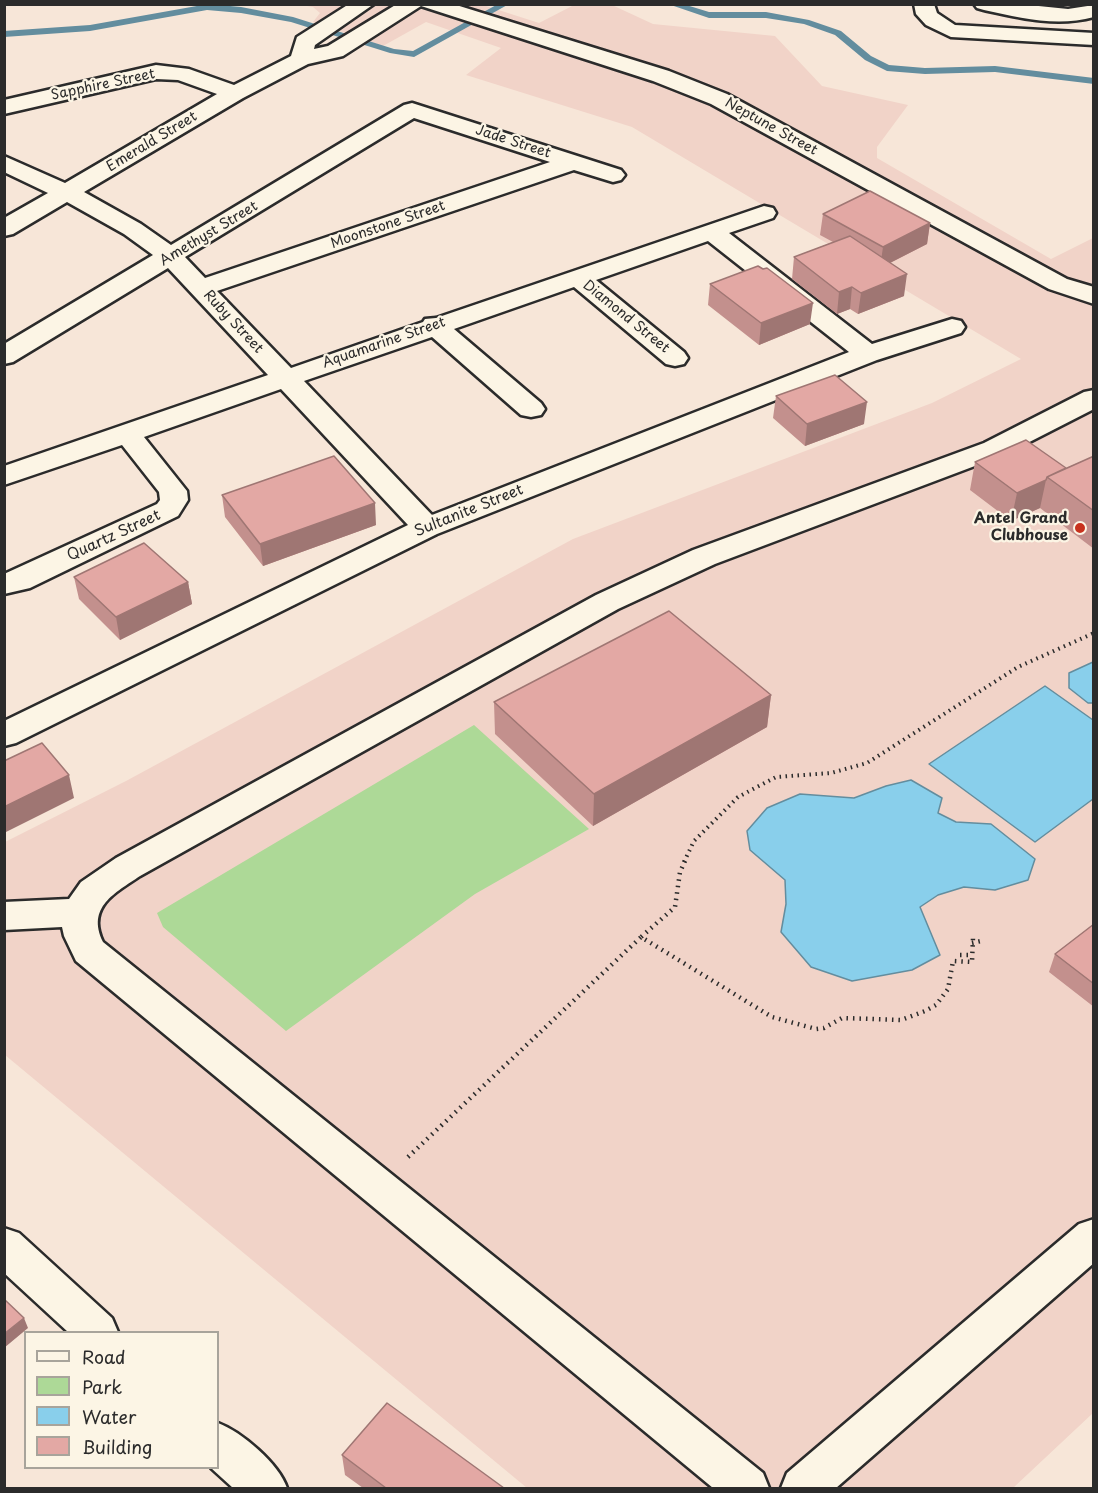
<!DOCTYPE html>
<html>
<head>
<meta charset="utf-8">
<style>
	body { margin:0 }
	#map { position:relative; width:1098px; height:1493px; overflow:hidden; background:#f7e6d8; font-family:"Playpen Sans",sans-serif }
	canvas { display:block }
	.frame { position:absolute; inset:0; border:6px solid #2b2b2b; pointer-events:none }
	.legend { position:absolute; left:24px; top:1331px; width:195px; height:138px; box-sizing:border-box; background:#fcf5e5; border:2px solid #a8a49b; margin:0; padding:8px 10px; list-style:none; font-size:18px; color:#2b2b2b }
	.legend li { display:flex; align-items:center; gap:12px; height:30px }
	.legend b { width:30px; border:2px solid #a8a49b }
</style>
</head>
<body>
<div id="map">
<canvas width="1098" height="1493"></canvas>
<div class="frame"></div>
<ul class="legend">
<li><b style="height:8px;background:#fcf5e5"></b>Road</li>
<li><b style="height:16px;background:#add997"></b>Park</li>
<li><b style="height:16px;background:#89cfeb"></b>Water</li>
<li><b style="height:16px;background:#e3a8a4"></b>Building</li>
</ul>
</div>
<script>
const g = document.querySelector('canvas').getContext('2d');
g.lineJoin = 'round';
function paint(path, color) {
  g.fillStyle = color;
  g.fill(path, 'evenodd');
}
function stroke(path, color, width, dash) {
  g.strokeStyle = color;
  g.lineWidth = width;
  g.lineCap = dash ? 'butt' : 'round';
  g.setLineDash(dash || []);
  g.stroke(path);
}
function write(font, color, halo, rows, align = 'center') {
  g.font = font + ' "Playpen Sans",sans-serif';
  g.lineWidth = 4.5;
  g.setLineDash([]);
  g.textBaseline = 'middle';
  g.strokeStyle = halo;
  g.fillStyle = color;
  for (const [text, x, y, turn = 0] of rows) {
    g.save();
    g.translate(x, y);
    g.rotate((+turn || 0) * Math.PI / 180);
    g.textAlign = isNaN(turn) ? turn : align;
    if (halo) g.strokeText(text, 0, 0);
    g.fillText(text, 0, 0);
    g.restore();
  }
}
paint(new Path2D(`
	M 301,5 L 483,5 L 539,23 L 574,5 L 612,5 L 653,24 L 775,36 L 822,86 L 908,105 L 877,147 L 877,158 L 1051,259 L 1093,238 L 1093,1413 L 1013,1488 L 527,1488 L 5,1055 L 5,842 L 126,781 L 573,539 L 932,403 L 1021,359 L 632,127 L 466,75 L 501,48 L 426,22 L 383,46 L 313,22 L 320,13 L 313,7 Z`), '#f1d3c8');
paint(new Path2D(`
	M 474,725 L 589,829 L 475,894 L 286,1031 L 163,927 L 157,913 Z`), '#add997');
const water = new Path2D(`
	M 1093,662 L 1093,703 L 1088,703 L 1069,688 L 1069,673 Z
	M 1045,686 L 1093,720 L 1093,799 L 1035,842 L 929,764 Z
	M 911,780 L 942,798 L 938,813 L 956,822 L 991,824 L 1035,859 L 1028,880 L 995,890 L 964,887 L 938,895 L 920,907 L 940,955 L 912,970 L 852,981 L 811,967 L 781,932 L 786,904 L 785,880 L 750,850 L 747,831 L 767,808 L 800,794 L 854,798 L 886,786 Z`);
paint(water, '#89cfeb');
stroke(water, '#638d9e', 1.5);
paint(new Path2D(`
	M 208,4 L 241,7 L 293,17 L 394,49 L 413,51 L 498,4 L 509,4 L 414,57 L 390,53 L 291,22 L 241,13 L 207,10 L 90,31 L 4,37 L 4,31 L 90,25 Z
	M 668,4 L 683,4 L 709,12 L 766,12 L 809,20 L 841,31 L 871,56 L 889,65 L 925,68 L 995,66 L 1094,78 L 1094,84 L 995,72 L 925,74 L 887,71 L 865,60 L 835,35 L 804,24 L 766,18 L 709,18 Z`), '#638d9e');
const minor = new Path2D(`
	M 349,4 L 374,4 L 315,45 L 314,49 L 328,46 L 397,4 L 453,4 L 669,71 L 727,94 L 1067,279 L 1094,287 L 1094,304 L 1049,289 L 711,104 L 653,81 L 421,6 L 343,56 L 308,64 L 243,98 L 84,192 L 141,224 L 171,245 L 404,105 L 412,103 L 621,170 L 625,175 L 621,180 L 613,182 L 574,170 L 217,291 L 291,368 L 423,322 L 425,319 L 436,318 L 764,206 L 773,208 L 776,213 L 773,218 L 729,233 L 872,344 L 952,319 L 961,321 L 965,327 L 961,333 L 877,360 L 437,534 L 16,743 L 4,746 L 4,721 L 408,525 L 281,389 L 144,437 L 187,491 L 188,500 L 178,516 L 30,588 L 4,594 L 4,574 L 157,504 L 160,500 L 159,492 L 122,445 L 4,485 L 4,466 L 268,375 L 168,268 L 13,362 L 4,364 L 4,344 L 153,255 L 124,234 L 67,202 L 13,234 L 4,236 L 4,218 L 48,193 L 4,172 L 4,156 L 65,183 L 217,94 L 178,80 L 156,79 L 4,114 L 4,100 L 156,65 L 189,69 L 234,85 L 291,56 L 297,37 ZM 414,118 L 550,162 L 205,278 L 185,257 ZM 708,241 L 849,352 L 432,515 L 304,381 L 432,337 L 521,415 L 531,417 L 541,415 L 545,409 L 541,403 L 454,329 L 574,287 L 666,364 L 675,366 L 684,364 L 688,358 L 684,352 L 596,280 Z
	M 914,4 L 934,4 L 937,13 L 955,25 L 1094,33 L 1094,45 L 951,37 L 926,25 L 916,14 Z
	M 974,4 L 1019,4 L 1068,9 L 1094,5 L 1094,17 C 1057,27 1020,18 984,10 L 977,8 Z
	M 1094,390 L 1094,409 L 1004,455 L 715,564 L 618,609 L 140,876 C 115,893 86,907 103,942 L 763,1473 L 769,1488 L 713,1488 L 76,961 L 64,936 L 62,927 L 4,930 L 4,902 L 69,899 L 81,882 L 116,858 L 596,595 L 693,550 L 984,443 L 1084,392 Z
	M 1094,1219 L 1094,1263 L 836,1488 L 781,1488 L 787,1473 L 1079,1224 Z
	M 4,1228 L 19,1233 L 112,1318 L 118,1332 L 68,1332 L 4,1273 Z
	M 218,1423 C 242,1432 279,1464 287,1488 L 233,1488 L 211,1468 L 218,1468 Z`);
stroke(minor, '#2b2b2b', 5);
stroke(new Path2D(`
	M 684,862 L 694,841 L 738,797 L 776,777 L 831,773 L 867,763 L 1018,667 L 1094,633`), '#2b2b2b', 4, [1.5, 4.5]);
stroke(new Path2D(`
	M 685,861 L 680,872 L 675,907 L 641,937 L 772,1017 L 816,1029 L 824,1028 L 842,1018 L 901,1020 L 925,1011 L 936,1005 L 948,989 L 953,961 L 972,962 L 973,938
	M 972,943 L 981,941
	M 960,955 L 972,955
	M 408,1157 L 641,937`), '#2b2b2b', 4.5, [1.5, 5]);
paint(minor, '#fcf5e5');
paint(new Path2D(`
	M 823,214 L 930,223 L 927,244 L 890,263 L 904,296 L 858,314 L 850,309 L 837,314 L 792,279 L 794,257 L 833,242 L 820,235 Z
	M 763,269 L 810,324 L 759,345 L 708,305 L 710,284 Z
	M 776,396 L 864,424 L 805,446 L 773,418 Z
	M 1094,456 L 1094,549 L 1040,508 L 1011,521 L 970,490 L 975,462 L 1066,468 Z
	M 222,495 L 376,525 L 263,566 L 225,517 Z
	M 74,577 L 188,582 L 192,604 L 120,640 L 79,599 Z
	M 771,695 L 767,727 L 593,826 L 495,734 L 494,702 Z
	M 1094,924 L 1094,1007 L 1049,972 L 1055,954 Z
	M 342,1455 L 504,1488 L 363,1488 L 345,1475 Z`), '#c3908d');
paint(new Path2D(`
	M 930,223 L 927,244 L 880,268 L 883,247 Z
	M 907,274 L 904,296 L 858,314 L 861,293 Z
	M 852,287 L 850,309 L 837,314 L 839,292 Z
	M 813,303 L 810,324 L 759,345 L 761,323 Z
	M 867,402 L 864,424 L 805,446 L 807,424 Z
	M 1046,480 L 1040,508 L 1011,521 L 1017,493 Z
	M 375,503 L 376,525 L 263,566 L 260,544 Z
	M 188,582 L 192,604 L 120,640 L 116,617 Z
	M 771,695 L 767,727 L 593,826 L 594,794 Z
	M 69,775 L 74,798 L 4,833 L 4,807 Z
	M 24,1318 L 28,1328 L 4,1348 L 4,1334 Z`), '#9f7673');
const building = new Path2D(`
	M 870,191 L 930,223 L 883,247 L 823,214 Z
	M 850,236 L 907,274 L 861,293 L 852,287 L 839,292 L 794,257 Z
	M 758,266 L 763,269 L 767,268 L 813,303 L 761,323 L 710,284 Z
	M 835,375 L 867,402 L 807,424 L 776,396 Z
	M 1026,440 L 1066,468 L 1047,477 L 1046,480 L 1017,493 L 975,462 Z
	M 334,456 L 375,503 L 260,544 L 222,495 Z
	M 1094,456 L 1094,511 L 1047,477 Z
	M 144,543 L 188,582 L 116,617 L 74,577 Z
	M 669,611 L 771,695 L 594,794 L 494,702 Z
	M 42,743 L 69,775 L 4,807 L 4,761 Z
	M 1094,924 L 1094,984 L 1055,954 Z
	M 4,1299 L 24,1318 L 4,1334 Z
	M 387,1403 L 504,1488 L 386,1488 L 342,1455 Z`);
paint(building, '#e3a8a4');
stroke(building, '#9f7673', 1.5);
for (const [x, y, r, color] of [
	[1080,528,6,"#c8321e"]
]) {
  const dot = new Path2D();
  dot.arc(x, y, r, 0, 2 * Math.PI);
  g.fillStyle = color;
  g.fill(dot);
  stroke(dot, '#fcf5e5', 2);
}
write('14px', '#2b2b2b', '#fcf5e5', [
	["Sapphire Street",103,85,-12],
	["Neptune Street",771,127,29],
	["Emerald Street",152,142,-31],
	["Jade Street",513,142,18],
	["Moonstone Street",388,225,-19],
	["Amethyst Street",209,234,-31],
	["Diamond Street",626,317,39],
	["Ruby Street",233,322,47],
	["Aquamarine Street",384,343,-19]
]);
write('15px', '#2b2b2b', '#fcf5e5', [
	["Sultanite Street",469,511,-22],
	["Quartz Street",114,536,-25]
]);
write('bold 15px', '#2b2b2b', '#fcf5e5', [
	["Antel Grand",1068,519],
	["Clubhouse",1068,536]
], 'right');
</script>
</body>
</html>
